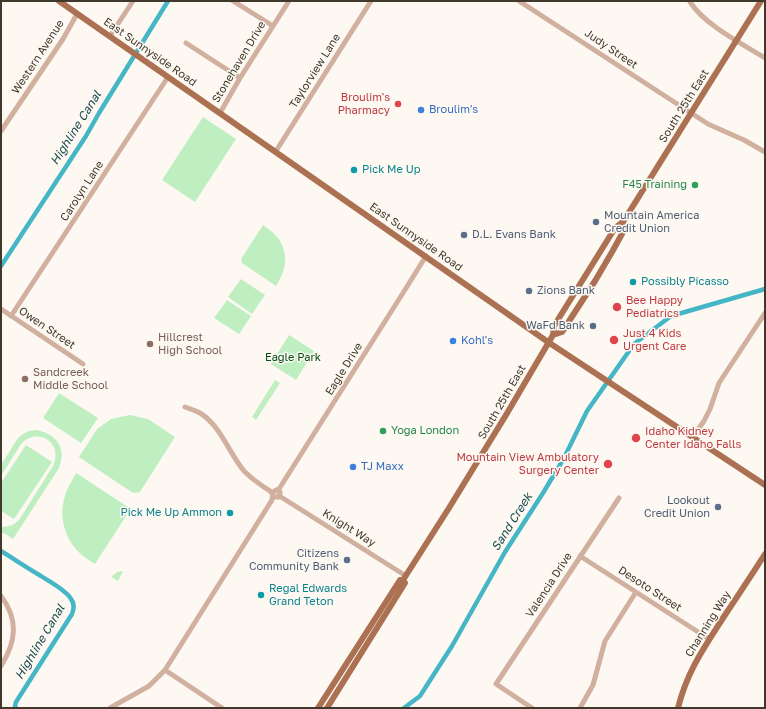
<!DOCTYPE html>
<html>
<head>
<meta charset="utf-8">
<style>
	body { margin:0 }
	#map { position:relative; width:766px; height:709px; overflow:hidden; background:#fdf9f2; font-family:"Golos Text",sans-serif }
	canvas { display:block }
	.frame { position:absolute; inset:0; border:2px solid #40392b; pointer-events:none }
</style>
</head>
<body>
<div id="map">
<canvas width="766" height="709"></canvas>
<div class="frame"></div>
</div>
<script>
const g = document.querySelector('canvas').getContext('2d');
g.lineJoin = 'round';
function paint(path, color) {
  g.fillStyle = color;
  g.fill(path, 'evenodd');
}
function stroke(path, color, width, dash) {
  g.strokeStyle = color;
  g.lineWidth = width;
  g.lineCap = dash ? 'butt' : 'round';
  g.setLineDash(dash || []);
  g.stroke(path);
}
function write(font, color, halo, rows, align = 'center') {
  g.font = font + ' "Golos Text",sans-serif';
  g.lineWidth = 3;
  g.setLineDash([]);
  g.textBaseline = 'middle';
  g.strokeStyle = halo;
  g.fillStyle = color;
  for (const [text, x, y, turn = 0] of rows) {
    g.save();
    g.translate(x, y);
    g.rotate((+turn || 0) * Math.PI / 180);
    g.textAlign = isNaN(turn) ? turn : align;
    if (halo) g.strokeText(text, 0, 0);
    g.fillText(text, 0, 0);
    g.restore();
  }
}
paint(new Path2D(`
	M 203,117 L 236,139 L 195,202 L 162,180 Z
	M 263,225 C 287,240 292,262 276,286 L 242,263 L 241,259 Z
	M 241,279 L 265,295 L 252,314 L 228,297 Z
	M 227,300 L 251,316 L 239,334 L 214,318 Z
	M 289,335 L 314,351 L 296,380 L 271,364 Z
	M 275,380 L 280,383 L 256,420 L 252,417 Z
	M 59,393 L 98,418 L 81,443 L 43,418 Z
	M 130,415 L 148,419 L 175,437 L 140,492 L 133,493 L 79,457 L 97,429 L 111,419 Z
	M 36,430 C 57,434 67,448 59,468 L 13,539 L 4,533 L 1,533 L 1,527 C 8,527 14,525 19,520 L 53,466 C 64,443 38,426 21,444 L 1,476 L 1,465 L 18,438 L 23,434 L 29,431 Z
	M 26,445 L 52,462 L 14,519 L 1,511 L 1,483 Z
	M 76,473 L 128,507 L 128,513 L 95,564 C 90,561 86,558 82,555 C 65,541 58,516 65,496 C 67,488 72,481 76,473 Z
	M 123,571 L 118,581 L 111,577 L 117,572 Z`), '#bfeec1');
stroke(new Path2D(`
	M 1,266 L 86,136 L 99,113 L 168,1
	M 1,551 C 14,559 27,568 41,576 C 50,582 66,590 71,599 C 75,604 74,609 72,614 L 16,702 L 15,706 L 16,708
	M 404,708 L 420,696 L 452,646 L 505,552 L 543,493 L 564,458 L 587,411 L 634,344 L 671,316 L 765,289`), '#45b6c5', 4.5);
stroke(new Path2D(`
	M 233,1 L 273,26
	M 519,1 L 708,124 L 744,140 L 765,152
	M 690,2 C 706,26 741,43 765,58
	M 110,36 L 133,1
	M 186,43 L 240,78
	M 220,113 L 240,78 L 289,1
	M 1,131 L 63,39 L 77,14
	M 276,151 L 371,1
	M 1,309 L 83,364
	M 11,316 L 168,77
	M 185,407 C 190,409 195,410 200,413 C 220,425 229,453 244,471 C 249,476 255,481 261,485 C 265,488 270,490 273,494
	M 693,437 L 704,421 L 710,409 L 719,383 L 765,313
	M 276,490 L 279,489 L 408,285 L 426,256
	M 278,497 L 281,497 L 406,576
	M 580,556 L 709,639
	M 1,596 C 19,620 16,642 1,666
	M 165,670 L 222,708
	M 110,708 L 149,686 L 165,670 L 272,500 L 273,492 L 276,490 L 280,492 L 280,494 L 278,497 L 276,497 L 274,496
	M 532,708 L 496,684 L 619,498
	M 580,708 L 593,685 L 605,641 L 636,592`), '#d1b09f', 5);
stroke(new Path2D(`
	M 59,1 L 548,342 L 765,485
	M 553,335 L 562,332 L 595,281 L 612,252 L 623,232 L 623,222
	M 318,708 L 400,580 L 403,580
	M 327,708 L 405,583 L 403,580 L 449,508 L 506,415 L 553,335 L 554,326 L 615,228 L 623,222 L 761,1
	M 678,708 C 687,672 703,649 723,618 C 737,597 751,576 765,554`), '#ab7152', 6);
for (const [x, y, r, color] of [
	[398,104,4,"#e0444e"],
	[421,110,4,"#3f7fe0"],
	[354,170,4,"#0f9aa8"],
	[695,185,4,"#2e9e5b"],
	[596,222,4,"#5c6f8a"],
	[464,235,4,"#5c6f8a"],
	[633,282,4,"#0f9aa8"],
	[529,291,4,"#5c6f8a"],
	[617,307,5,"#e0444e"],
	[593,326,4,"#5c6f8a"],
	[614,340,5,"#e0444e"],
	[453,341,4,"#3f7fe0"],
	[150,344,4,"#8d6e63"],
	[25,379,4,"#8d6e63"],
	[383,431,4,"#2e9e5b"],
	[636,438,5,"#e0444e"],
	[608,464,5,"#e0444e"],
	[353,467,4,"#3f7fe0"],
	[718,507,4,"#5c6f8a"],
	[230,513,4,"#0f9aa8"],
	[347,560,4,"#5c6f8a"],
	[261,595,4,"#0f9aa8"]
]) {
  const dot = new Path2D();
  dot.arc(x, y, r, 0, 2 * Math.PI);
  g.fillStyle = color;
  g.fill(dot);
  stroke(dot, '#fdf9f2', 1.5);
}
write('11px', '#40392b', '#fdf9f2', [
	["Judy Street",611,49,34],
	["East Sunnyside Road",150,52,35],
	["Western Avenue",38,57,-57],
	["Stonehaven Drive",239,62,-59],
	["Taylorview Lane",315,71,-58],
	["South 25th East",684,106,-58],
	["Carolyn Lane",82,191,-57],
	["East Sunnyside Road",416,237,35],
	["Owen Street",47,328,34],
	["Eagle Drive",344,369,-58],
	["South 25th East",502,402,-60],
	["Knight Way",349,528,32],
	["Valencia Drive",549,585,-57],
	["Desoto Street",650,589,33],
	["Channing Way",708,624,-58]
]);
write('11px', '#be3a42', '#fdf9f2', [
	["Broulim's",390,98,"right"],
	["Pharmacy",390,111,"right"],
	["Bee Happy",626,301],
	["Pediatrics",626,314],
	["Just 4 Kids",623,334],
	["Urgent Care",623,347],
	["Idaho Kidney",645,432],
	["Center Idaho Falls",645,445],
	["Mountain View Ambulatory",599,458,"right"],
	["Surgery Center",599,471,"right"]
], 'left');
write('11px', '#366cbe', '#fdf9f2', [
	["Broulim's",429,110],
	["Kohl's",461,341],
	["TJ Maxx",361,467]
], 'left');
write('11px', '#0d838f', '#fdf9f2', [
	["Pick Me Up",362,170],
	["Possibly Picasso",641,282],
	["Pick Me Up Ammon",222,513,"right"],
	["Regal Edwards",269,589],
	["Grand Teton",269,602]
], 'left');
write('11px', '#27864d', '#fdf9f2', [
	["F45 Training",687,185],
	["Yoga London",391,431,"left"]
], 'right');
write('11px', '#4e5e75', '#fdf9f2', [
	["Mountain America",604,216],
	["Credit Union",604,229],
	["D.L. Evans Bank",472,235],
	["Zions Bank",537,291],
	["WaFd Bank",585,326,"right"],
	["Lookout",710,501,"right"],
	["Credit Union",710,514,"right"],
	["Citizens",339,554,"right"],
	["Community Bank",339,567,"right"]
], 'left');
write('11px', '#785e54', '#fdf9f2', [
	["Hillcrest",158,338],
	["High School",158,351],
	["Sandcreek",33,373],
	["Middle School",33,386]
], 'left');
write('11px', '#034a15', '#fdf9f2', [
	["Eagle Park",293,358]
]);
write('italic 12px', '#194a50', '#fdf9f2', [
	["Highline Canal",76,128,-58],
	["Sand Creek",512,522,-58],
	["Highline Canal",40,642,-59]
]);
</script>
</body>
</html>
